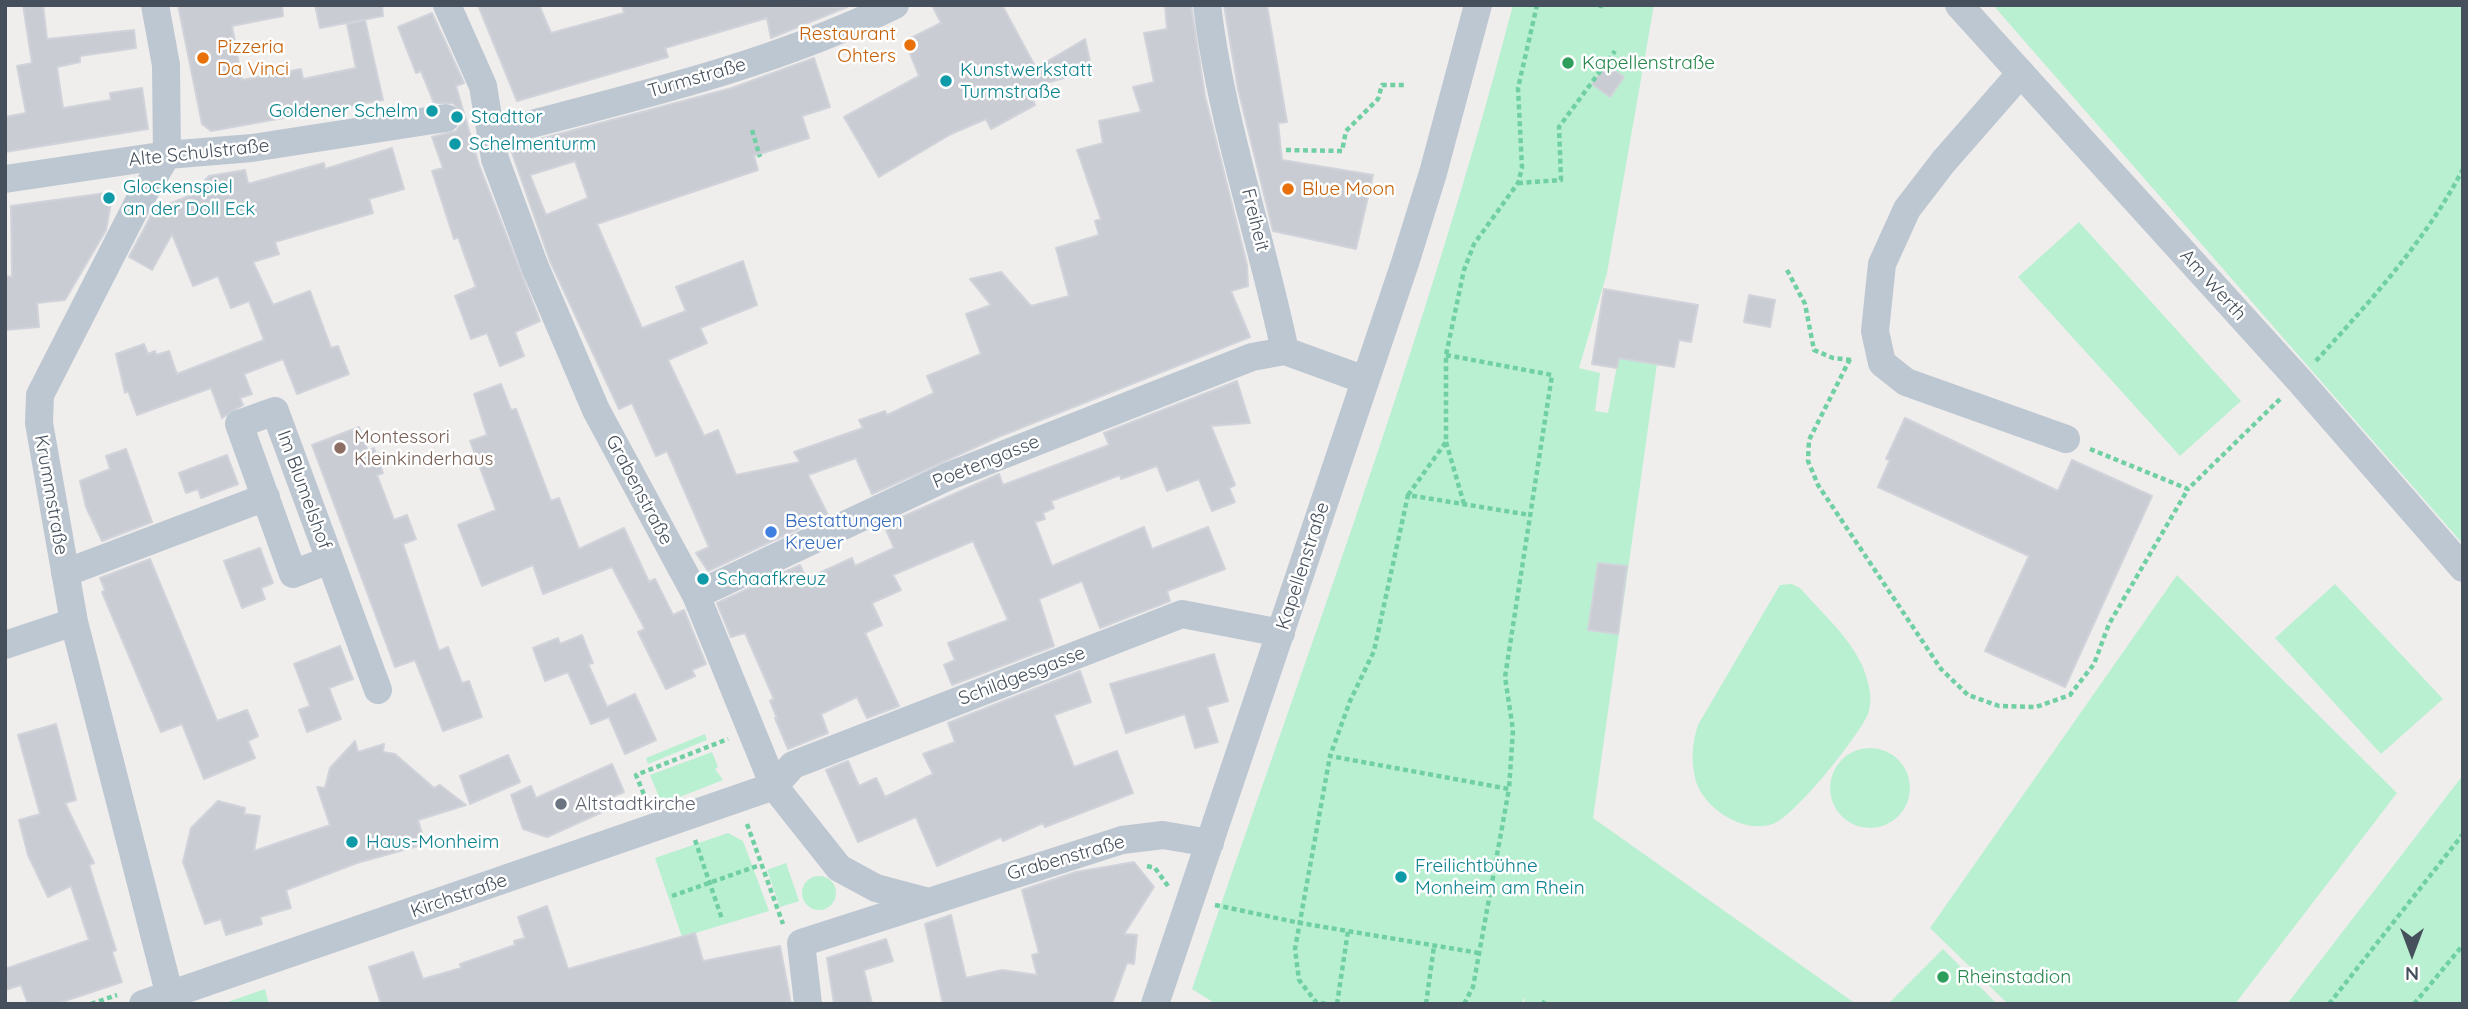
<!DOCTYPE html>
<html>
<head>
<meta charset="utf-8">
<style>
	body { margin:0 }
	#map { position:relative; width:2468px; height:1009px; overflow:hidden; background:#f0eded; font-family:Quicksand,sans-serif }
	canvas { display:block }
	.frame { position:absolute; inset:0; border:7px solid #45505c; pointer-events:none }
	.north { position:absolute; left:2377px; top:918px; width:70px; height:70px; -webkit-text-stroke:5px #fff; paint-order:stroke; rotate:180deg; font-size:19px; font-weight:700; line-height:28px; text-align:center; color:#45505c }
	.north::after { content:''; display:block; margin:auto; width:24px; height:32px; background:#45505c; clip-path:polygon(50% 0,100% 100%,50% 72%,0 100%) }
</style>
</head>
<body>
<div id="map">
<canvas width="2468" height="1009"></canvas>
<div class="frame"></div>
<div class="north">N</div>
</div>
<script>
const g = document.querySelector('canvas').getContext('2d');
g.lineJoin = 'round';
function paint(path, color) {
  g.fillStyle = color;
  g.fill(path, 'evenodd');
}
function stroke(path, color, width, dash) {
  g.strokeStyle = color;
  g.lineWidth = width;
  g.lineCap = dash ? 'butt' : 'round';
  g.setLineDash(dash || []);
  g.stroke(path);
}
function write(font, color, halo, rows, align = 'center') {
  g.font = font + ' Quicksand,sans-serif';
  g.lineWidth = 5;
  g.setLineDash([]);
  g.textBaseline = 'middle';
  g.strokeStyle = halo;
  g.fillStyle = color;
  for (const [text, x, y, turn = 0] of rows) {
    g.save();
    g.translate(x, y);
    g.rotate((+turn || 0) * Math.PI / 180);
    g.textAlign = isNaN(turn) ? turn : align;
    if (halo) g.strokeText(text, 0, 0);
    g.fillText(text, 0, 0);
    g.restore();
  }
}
paint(new Path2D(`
	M 1513,5 L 1654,5 L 1607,273 L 1579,368 L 1600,373 L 1595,411 L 1608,413 L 1620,350 L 1658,357 L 1593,818 L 1856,1004 L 1524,1004 L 1525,997 L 1521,1004 L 1216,1004 L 1192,989 C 1303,663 1426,339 1513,5 Z
	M 1993,5 L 2463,5 L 2463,544 Z
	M 2079,222 L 2241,401 L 2180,456 L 2018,277 Z
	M 2177,575 L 2397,793 L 2235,1004 L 2008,1004 L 1930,928 Z
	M 1792,584 L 1800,588 C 1826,618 1862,647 1869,687 C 1871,695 1871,706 1868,714 C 1858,737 1797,813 1775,823 C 1745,836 1702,808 1695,778 C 1691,759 1692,743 1698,725 L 1777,590 L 1780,585 Z
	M 2335,584 L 2443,699 L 2381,754 L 2275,638 Z
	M 705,734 L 707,740 L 648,764 L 646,758 Z
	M1830 788a40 40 0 1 1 80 0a40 40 0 1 1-80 0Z
	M 712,752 L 718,767 L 715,769 L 723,780 L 662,804 L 650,775 Z
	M 2463,775 L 2463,1004 L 2287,1004 Z
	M 728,833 L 743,841 L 769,911 L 682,937 L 655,858 Z
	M 786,863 L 799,901 L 780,907 L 767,870 Z
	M802 893a17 17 0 1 1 34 0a17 17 0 1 1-34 0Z
	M 1943,949 L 1997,1004 L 1888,1004 Z
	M 265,989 L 269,1004 L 222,1004 Z`), '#b9f0d1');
const building = new Path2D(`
	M 23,5 L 43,5 L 47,39 L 134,30 L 136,48 L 80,56 L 80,62 L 57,67 L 63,108 L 111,100 L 110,93 L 142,88 L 148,129 L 5,152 L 5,117 L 26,113 L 17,66 L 32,63 Z
	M 178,5 L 282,5 L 283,16 L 232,26 L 242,80 L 301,69 L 303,79 L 356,68 L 347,24 L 365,20 L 383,100 L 211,131 L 202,124 Z
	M 315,5 L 382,5 L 383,16 L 320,28 Z
	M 478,5 L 539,5 L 551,33 L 624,13 L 622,5 L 847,7 L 771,38 L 767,18 L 665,48 L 668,57 L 517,101 Z
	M 932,5 L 1002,5 L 1036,68 L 1085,39 L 1092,70 L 1028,88 L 1035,105 L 991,129 L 986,119 L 951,134 L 879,177 L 844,117 L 919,76 L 905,41 L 941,23 Z
	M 1165,5 L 1191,5 L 1205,96 L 1247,265 L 1248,286 L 1231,291 L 1250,337 L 998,437 L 872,494 L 856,458 L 808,475 L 828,515 L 708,571 L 696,553 L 709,547 L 667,451 L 656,456 L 632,403 L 619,409 L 550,261 L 510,147 L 732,88 L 814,58 L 830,107 L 802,116 L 809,138 L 754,156 L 758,170 L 597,224 L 642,328 L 686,311 L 676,287 L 743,261 L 757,305 L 700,328 L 707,343 L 668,360 L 704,436 L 718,430 L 736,475 L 800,462 L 794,452 L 863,428 L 859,420 L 885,411 L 887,415 L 934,393 L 927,376 L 981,354 L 966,314 L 991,305 L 970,279 L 1001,272 L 1031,306 L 1069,296 L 1056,248 L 1099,235 L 1095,221 L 1101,219 L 1077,150 L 1103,143 L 1099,121 L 1141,112 L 1133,87 L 1154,82 L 1144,33 L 1167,29 ZM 575,161 L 588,198 L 546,215 L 530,175 Z
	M 1224,5 L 1267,5 L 1287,122 L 1278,123 L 1282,160 L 1373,175 L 1356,249 L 1273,231 L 1238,89 Z
	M 432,13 L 464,83 L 456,86 L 479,165 L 540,321 L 515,332 L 524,356 L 500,366 L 487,333 L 471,339 L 455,296 L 476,287 L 458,237 L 454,239 L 432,171 L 443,168 L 432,137 L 456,131 L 462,123 L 462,115 L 453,103 L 434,103 L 421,71 L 416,73 L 398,27 Z
	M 1607,65 L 1624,77 L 1610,97 L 1592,84 Z
	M 392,148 L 404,189 L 369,199 L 373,213 L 275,242 L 279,254 L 253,262 L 273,305 L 310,291 L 331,348 L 338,346 L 349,374 L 297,394 L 283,359 L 244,374 L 252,394 L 240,398 L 243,405 L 222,418 L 211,388 L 137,415 L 128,391 L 125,393 L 116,354 L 144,344 L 148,354 L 155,351 L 156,355 L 169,351 L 177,374 L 264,340 L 249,301 L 231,308 L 218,276 L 193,286 L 172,234 L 152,270 L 129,257 L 152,214 L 159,208 L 206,189 L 205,180 L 209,176 L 245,170 L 248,184 L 324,163 L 325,169 Z
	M 106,193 L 111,203 L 106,230 L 65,300 L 37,303 L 39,327 L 5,330 L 5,276 L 12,277 L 11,206 Z
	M 1604,289 L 1698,305 L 1691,342 L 1679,340 L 1674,367 L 1619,358 L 1617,368 L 1592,364 Z
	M 1749,295 L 1775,300 L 1770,327 L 1744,322 Z
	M 1237,381 L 1250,423 L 1211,426 L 1235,485 L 1229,488 L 1235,502 L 1212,511 L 1199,479 L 1167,491 L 1157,466 L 1121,479 L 1120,475 L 1051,501 L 1054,508 L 1043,513 L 1045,519 L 1035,522 L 1052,566 L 1144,527 L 1152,549 L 1208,527 L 1225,569 L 1167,591 L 1170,601 L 1100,628 L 1082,581 L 1039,599 L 1054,646 L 952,685 L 944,665 L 955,660 L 948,643 L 1008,620 L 973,541 L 893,575 L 901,590 L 872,603 L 882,625 L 865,633 L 899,706 L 867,718 L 857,697 L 821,714 L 828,733 L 788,749 L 775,718 L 777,718 L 770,701 L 774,699 L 745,633 L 731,637 L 717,603 L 800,565 L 806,579 L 852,558 L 855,566 L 894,548 L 884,525 L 999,474 L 1003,485 L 1109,445 L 1104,433 Z
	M 501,384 L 511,410 L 516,409 L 551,501 L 559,498 L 579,549 L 624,528 L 649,582 L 655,579 L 673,615 L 684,610 L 706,664 L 692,670 L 695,676 L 666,689 L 638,632 L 645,629 L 612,567 L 543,594 L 533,565 L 482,586 L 458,525 L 496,510 L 470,441 L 487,435 L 474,394 Z
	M 1905,418 L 2058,491 L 2072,460 L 2152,496 L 2065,687 L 1985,651 L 2029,556 L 1878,487 L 1890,460 L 1886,459 Z
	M 359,427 L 368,451 L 374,448 L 383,473 L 377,475 L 394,520 L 407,515 L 416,539 L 403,544 L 439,651 L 448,647 L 462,683 L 469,681 L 482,717 L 443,731 L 415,660 L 395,667 L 312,445 Z
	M 126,449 L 152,522 L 102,541 L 86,507 L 80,481 L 110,469 L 106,456 Z
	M 227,455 L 238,484 L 201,498 L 198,489 L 186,493 L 179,473 Z
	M 260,548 L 273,583 L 261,588 L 265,599 L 242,608 L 224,561 Z
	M 150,559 L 217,721 L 247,710 L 258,736 L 248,741 L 255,758 L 204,779 L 182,724 L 161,732 L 102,592 L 105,590 L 100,578 Z
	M 1598,563 L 1627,566 L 1618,634 L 1588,630 Z
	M 582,635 L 593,663 L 588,664 L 607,707 L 635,694 L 656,740 L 625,754 L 609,717 L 591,724 L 568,672 L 545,681 L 533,648 L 558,638 L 560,644 Z
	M 340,646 L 353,679 L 329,688 L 341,719 L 307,732 L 299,710 L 310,706 L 294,664 Z
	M 1214,654 L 1228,701 L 1207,707 L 1218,742 L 1195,748 L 1185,714 L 1126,733 L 1110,684 Z
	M 1080,671 L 1091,702 L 1054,715 L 1074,767 L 1117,751 L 1133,793 L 1045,827 L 1043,823 L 1003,841 L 1001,837 L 937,866 L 916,817 L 858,842 L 826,770 L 848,761 L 859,786 L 876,778 L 885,797 L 933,774 L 923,754 L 955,742 L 948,723 Z
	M 56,724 L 76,800 L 65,803 L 94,863 L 89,865 L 116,950 L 112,952 L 122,982 L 56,1004 L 28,1004 L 21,985 L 5,990 L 5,969 L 89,940 L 71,886 L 48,897 L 28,855 L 19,820 L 40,814 L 18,735 Z
	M 355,741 L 358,752 L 384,744 L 383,752 L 395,754 L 434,788 L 440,785 L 466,805 L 418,820 L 425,844 L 357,863 L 286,890 L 291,908 L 260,917 L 262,924 L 226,935 L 221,919 L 205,924 L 183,862 L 191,828 L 218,801 L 245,808 L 244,814 L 260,816 L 254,851 L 330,825 L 317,787 L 325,788 L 330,768 Z
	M 508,755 L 520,782 L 470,804 L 460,776 Z
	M 612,764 L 624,792 L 605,800 L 609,809 L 547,837 L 523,829 L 511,795 L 531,786 L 536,798 Z
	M 1134,862 L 1154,887 L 1124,934 L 1137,935 L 1134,964 L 1127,963 L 1112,1004 L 943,1004 L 925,924 L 951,915 L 966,978 L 1002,970 L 1037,975 L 1032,955 L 1039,953 L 1022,890 L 1076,872 Z
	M 547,906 L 568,969 L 695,933 L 703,961 L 780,946 L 791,1004 L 381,1004 L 369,967 L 413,952 L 423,979 L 461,968 L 460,964 L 515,945 L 514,941 L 525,938 L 518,917 Z
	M 886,939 L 893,961 L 864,970 L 872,1004 L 834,1004 L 827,958 Z`);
paint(building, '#caccd3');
stroke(building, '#d1d3da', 2);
stroke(new Path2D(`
	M 1600,8 L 1601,5
	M 752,130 L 760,157
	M 1286,150 L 1342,151 L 1346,131 L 1378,99 L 1382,85 L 1405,85
	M 1518,183 L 1561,180 L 1559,127 L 1615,51
	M 1787,270 L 1805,304 L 1814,350 L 1833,358 L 1852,360
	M 1446,355 L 1552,375 L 1505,677 L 1513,730 L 1509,789 L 1330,756 L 1350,701 L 1374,651 L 1408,495 L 1530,515
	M 1850,359 L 1809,440 L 1808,461 L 1818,485 L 1941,669 L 1968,695 L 1999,706 L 2036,707 L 2070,695 L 2094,664 L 2109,624 L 2188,489
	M 2316,361 C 2370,301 2425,242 2463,169
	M 1446,442 L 1464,504
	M 2090,449 L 2188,489 L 2281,398
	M 1408,495 L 1446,442 L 1446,355 L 1464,270 L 1474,244 L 1518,183 L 1522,168 L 1518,88 L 1537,5
	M 647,802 L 636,775 L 728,739
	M 747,824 L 783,924
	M 695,840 L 722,919
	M 1147,866 L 1155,868 L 1168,886
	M 672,896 L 760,865
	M 1215,905 L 1300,923 L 1479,953
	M 91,1004 L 117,995
	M 1326,1004 L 1316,1002 L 1299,980 L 1295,949 L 1330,756
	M 1337,1004 L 1348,931
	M 1426,1004 L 1434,946
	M 1464,1004 L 1473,987 L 1509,789
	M 1543,1004 L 1545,1001
	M 2329,1004 L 2463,834
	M 2414,1004 L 2463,945`), '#70d0a4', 4.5, [5, 3.5]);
stroke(new Path2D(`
	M 155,5 L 166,65 L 167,155 L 138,203 L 40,395 L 39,423 L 74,622 L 172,1004
	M 447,5 L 483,86 L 495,159 L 535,267 L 596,410 L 696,595 L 774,786 L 839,868 L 876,888 L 925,901
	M 1207,5 C 1221,122 1261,236 1285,351
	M 1959,5 L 2299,380 L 2463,568
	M 2021,73 L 1944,161 L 1907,209 L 1882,264 L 1875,331 L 1882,363 L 1906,382 L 2066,439
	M 493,134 C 629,98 769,67 895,5
	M 5,179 L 167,155 L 252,148 L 446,118
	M 329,560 L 293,574 L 239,424 L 275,411 L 378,690
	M 65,573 L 266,497
	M 696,595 L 949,476 L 1252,357 L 1285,351 L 1365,380
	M 5,645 L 74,622
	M 143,1004 L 774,786 L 793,765 L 1182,614 L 1281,633
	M 808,1004 L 801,943 L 1122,840 L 1163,835 L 1210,843
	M 1155,1004 L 1405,263 L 1433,173 L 1478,5`), '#bdc7d1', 28);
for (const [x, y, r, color] of [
	[910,45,7,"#e8710a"],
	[203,58,7,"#e8710a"],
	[1568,63,7,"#2e9e5b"],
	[946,81,7,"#0f9aa8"],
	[432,111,7,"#0f9aa8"],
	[457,117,7,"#0f9aa8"],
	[455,144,7,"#0f9aa8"],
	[1288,189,7,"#e8710a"],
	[109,198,7,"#0f9aa8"],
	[340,448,7,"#8d6e63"],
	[771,532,7,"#3f7fe0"],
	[703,579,7,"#0f9aa8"],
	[561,804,7,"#6b7280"],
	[352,842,7,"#0f9aa8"],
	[1401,877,7,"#0f9aa8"],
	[1943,977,7,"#2e9e5b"]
]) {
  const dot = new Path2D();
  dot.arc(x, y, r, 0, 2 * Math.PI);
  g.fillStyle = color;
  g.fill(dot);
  stroke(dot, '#fff', 2.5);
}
write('19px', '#c56008', '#fff', [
	["Restaurant",896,34,"right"],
	["Ohters",896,56,"right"],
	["Pizzeria",217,47],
	["Da Vinci",217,69],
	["Blue Moon",1302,189]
], 'left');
write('19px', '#27864d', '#fff', [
	["Kapellenstraße",1582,63],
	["Rheinstadion",1957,977]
], 'left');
write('19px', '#0d838f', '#fff', [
	["Kunstwerkstatt",960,70],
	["Turmstraße",960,92],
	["Goldener Schelm",418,111,"right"],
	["Stadttor",471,117],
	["Schelmenturm",469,144],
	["Glockenspiel",123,187],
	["an der Doll Eck",123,209],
	["Schaafkreuz",717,579],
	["Haus-Monheim",366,842],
	["Freilichtbühne",1415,866],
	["Monheim am Rhein",1415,888]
], 'left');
write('19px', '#45505c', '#fff', [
	["Turmstraße",697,78,-16],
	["Alte Schulstraße",199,153,-6],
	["Freiheit",1255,220,76],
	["Am Werth",2213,285,48],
	["Poetengasse",986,462,-22],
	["Im Blumelshof",304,490,70],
	["Grabenstraße",639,490,62],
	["Krummstraße",51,495,80],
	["Kapellenstraße",1303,566,-72],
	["Schildgesgasse",1022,676,-21],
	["Grabenstraße",1066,858,-16],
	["Kirchstraße",459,896,-19]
]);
write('19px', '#785e54', '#fff', [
	["Montessori",354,437],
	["Kleinkinderhaus",354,459]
], 'left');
write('19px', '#366cbe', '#fff', [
	["Bestattungen",785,521],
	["Kreuer",785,543]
], 'left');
write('19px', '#5b616d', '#fff', [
	["Altstadtkirche",575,804]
], 'left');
</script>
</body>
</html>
